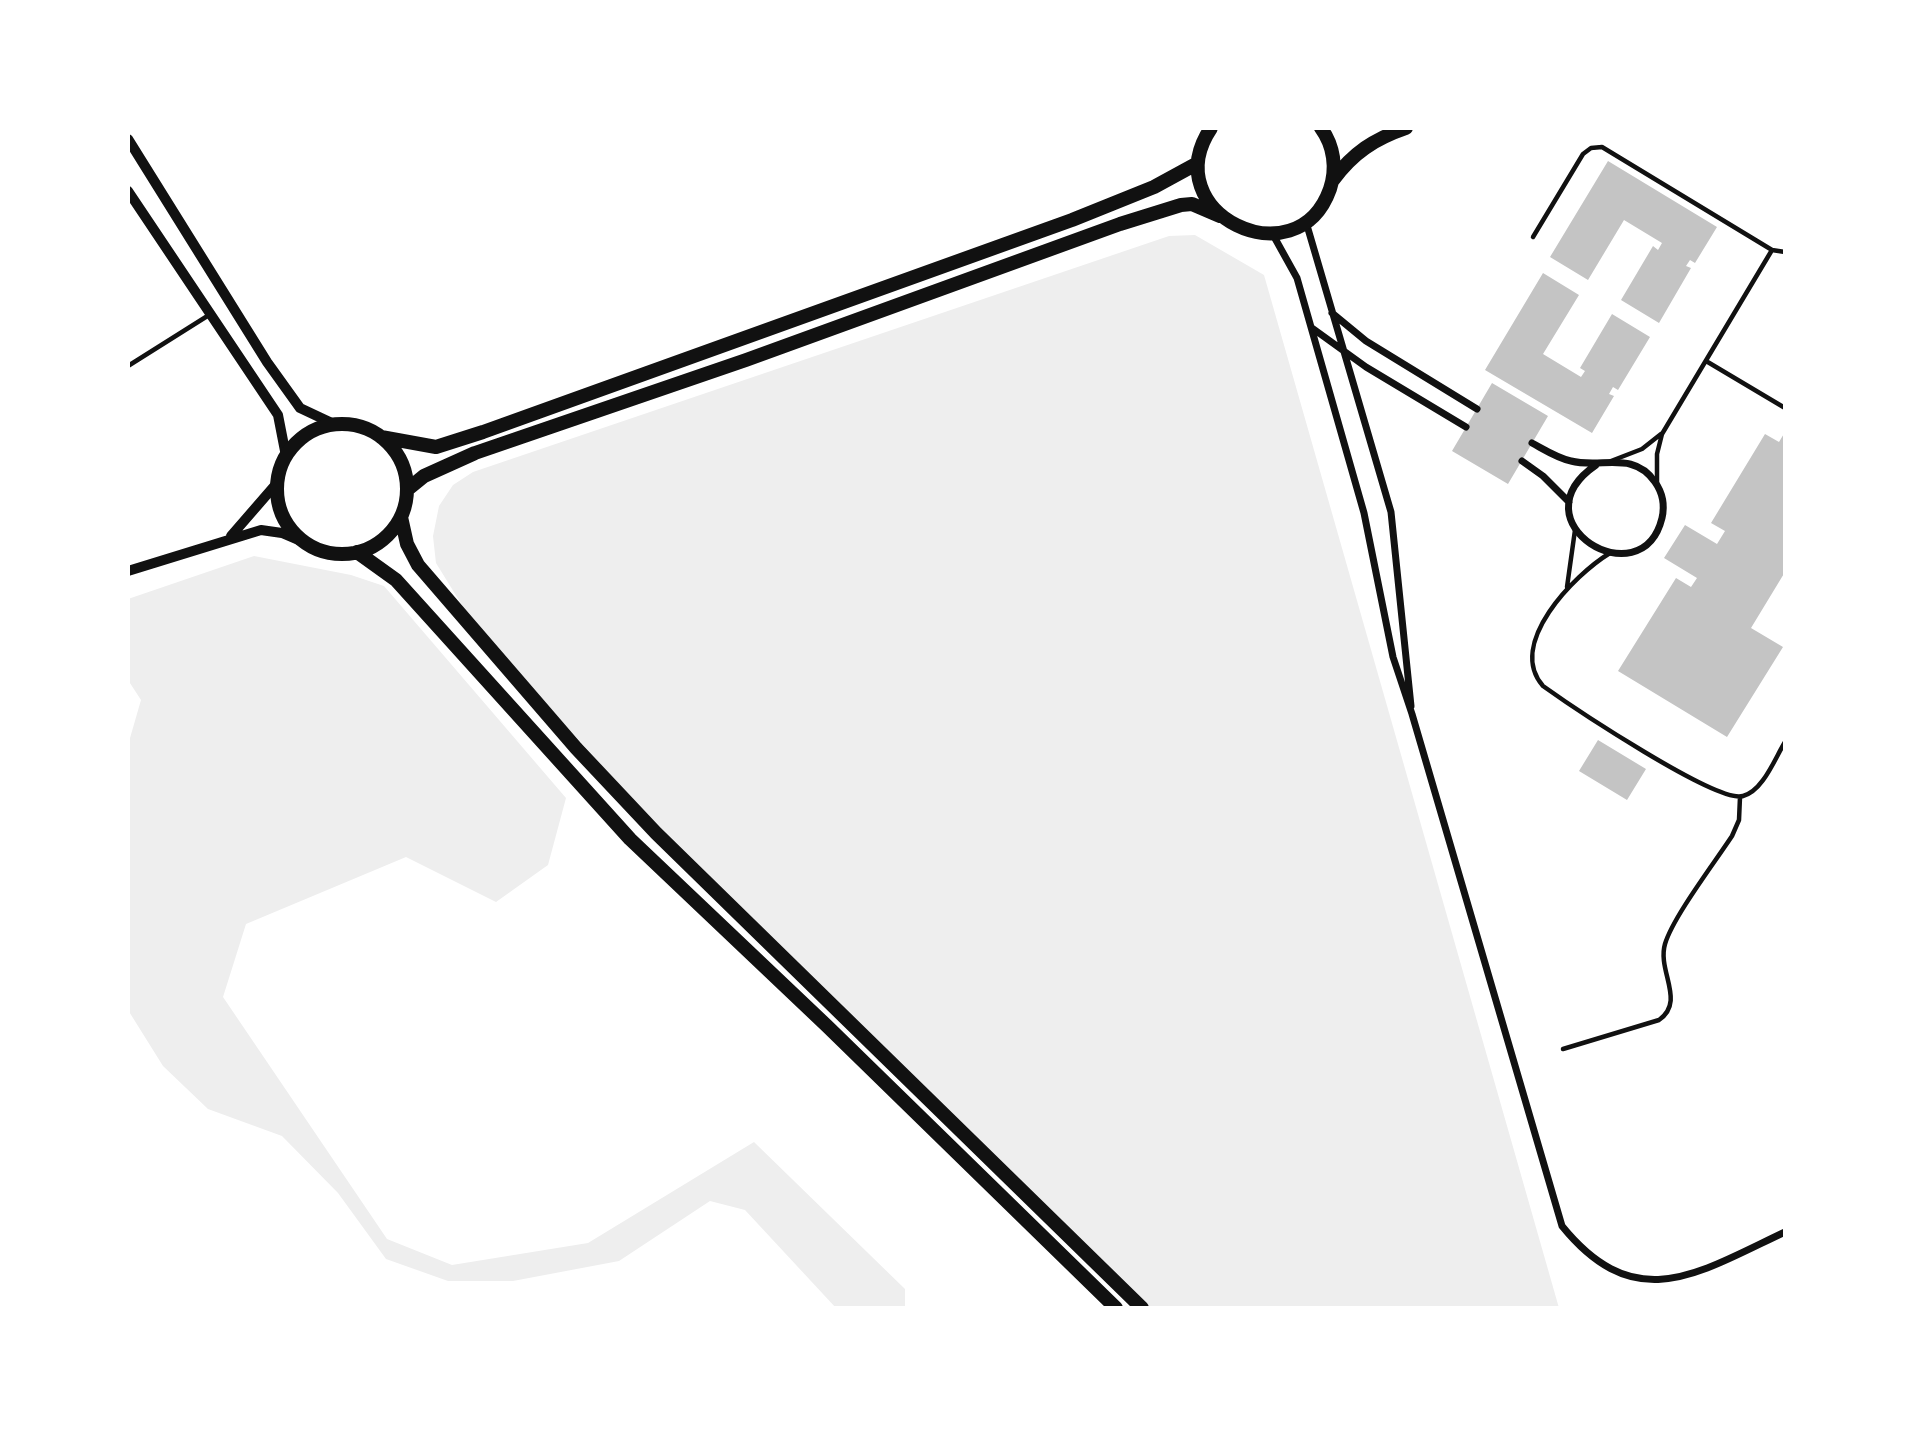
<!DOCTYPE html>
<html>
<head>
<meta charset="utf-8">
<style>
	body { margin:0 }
	#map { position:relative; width:1913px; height:1436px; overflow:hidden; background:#fff; font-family:Figtree,sans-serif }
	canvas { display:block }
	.frame { position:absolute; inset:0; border:130px solid #fff; pointer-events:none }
</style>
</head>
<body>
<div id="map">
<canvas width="1913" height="1436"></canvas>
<div class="frame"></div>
</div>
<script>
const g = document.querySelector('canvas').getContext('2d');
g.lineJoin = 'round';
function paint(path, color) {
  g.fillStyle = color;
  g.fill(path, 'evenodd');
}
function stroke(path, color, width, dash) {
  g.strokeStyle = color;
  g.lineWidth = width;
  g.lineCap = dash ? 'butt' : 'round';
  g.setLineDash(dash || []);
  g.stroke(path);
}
paint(new Path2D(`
	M 1195,235 L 1264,275 L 1559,1308 L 1145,1308 L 730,907 L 473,623 L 436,563 L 433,536 L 439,506 L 453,485 L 473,472 L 1169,236 Z
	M 254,556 L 351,575 L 384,586 L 566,798 L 548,865 L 496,902 L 406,857 L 246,924 L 223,997 L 387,1239 L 452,1265 L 588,1243 L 754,1142 L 905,1289 L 905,1308 L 836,1308 L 745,1210 L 710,1201 L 619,1261 L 513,1281 L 448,1281 L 386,1259 L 338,1193 L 282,1136 L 208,1109 L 163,1066 L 128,1010 L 128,745 L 141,700 L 128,680 L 128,599 Z`), '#eee');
paint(new Path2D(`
	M 1608,161 L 1717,227 L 1695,263 L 1690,260 L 1686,266 L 1691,268 L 1659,323 L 1621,300 L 1653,246 L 1658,250 L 1662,243 L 1624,220 L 1588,280 L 1550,257 Z
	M 1543,273 L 1579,295 L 1543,354 L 1581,377 L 1585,371 L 1580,368 L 1612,314 L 1650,337 L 1618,390 L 1613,387 L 1609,394 L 1614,396 L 1592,433 L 1485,370 Z
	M 1492,383 L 1548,416 L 1508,484 L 1452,451 Z
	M 1785,432 L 1785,572 L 1751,628 L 1783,647 L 1727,737 L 1618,671 L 1676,578 L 1691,587 L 1697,578 L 1664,558 L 1685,525 L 1717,544 L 1725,531 L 1711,523 L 1765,434 L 1779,442 Z
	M 1598,740 L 1646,769 L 1627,800 L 1579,771 Z`), '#c4c4c4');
stroke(new Path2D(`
	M 1533,237 L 1583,154 L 1591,148 L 1602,147 L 1772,250 L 1785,252
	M 1706,361 L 1785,408
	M 128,366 L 209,315
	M 1611,461 L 1642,449 L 1661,434
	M 1657,484 L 1657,454 L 1662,434 L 1772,250
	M 1610,553 C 1574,575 1506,644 1543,686 C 1571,706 1717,804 1743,796 C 1763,791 1775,758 1785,742
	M 1567,587 L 1575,530
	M 1563,1049 L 1659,1020 C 1686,1001 1657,971 1665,944 C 1673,917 1715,862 1732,836 L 1739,820 L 1740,797`), '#111', 4.5);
stroke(new Path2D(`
	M 1306,222 L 1391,512 L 1411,706
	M 1272,233 L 1297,278 L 1364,513 L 1393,657 L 1412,714 L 1562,1226 C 1636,1317 1698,1273 1785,1232
	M 1332,313 L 1366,341 L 1477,409
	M 1312,328 L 1366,367 L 1466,427
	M 1532,443 C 1545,450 1557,458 1571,461 C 1601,469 1633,450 1655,482 C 1662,492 1665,505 1662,518 C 1642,600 1513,522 1596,465
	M 1522,461 L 1543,476 L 1569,502`), '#111', 7);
stroke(new Path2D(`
	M 128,139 L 267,362 L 300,408 L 334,424
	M 128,191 L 278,415 L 286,456
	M 231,536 L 277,483
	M 128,571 L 261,530 L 282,533 L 303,542`), '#111', 10);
stroke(new Path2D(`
	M 1211,128 C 1154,213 1297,282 1330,189 C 1337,168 1334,146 1321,128
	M 1333,180 C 1353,153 1374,139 1406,128
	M277 489a65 65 0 1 1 130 0a65 65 0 1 1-130 0Z
	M 381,437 L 436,447 L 483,432 L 1072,220 L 1154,187 L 1198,163
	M 408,489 L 424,476 L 475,453 L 746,360 L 1120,224 L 1181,205 L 1192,204 L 1220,216
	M 401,517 L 407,544 L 418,565 L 576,748 L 656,833 L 1142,1308
	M 357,552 L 396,580 L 630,839 L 827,1026 L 1116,1308`), '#111', 14);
</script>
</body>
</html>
